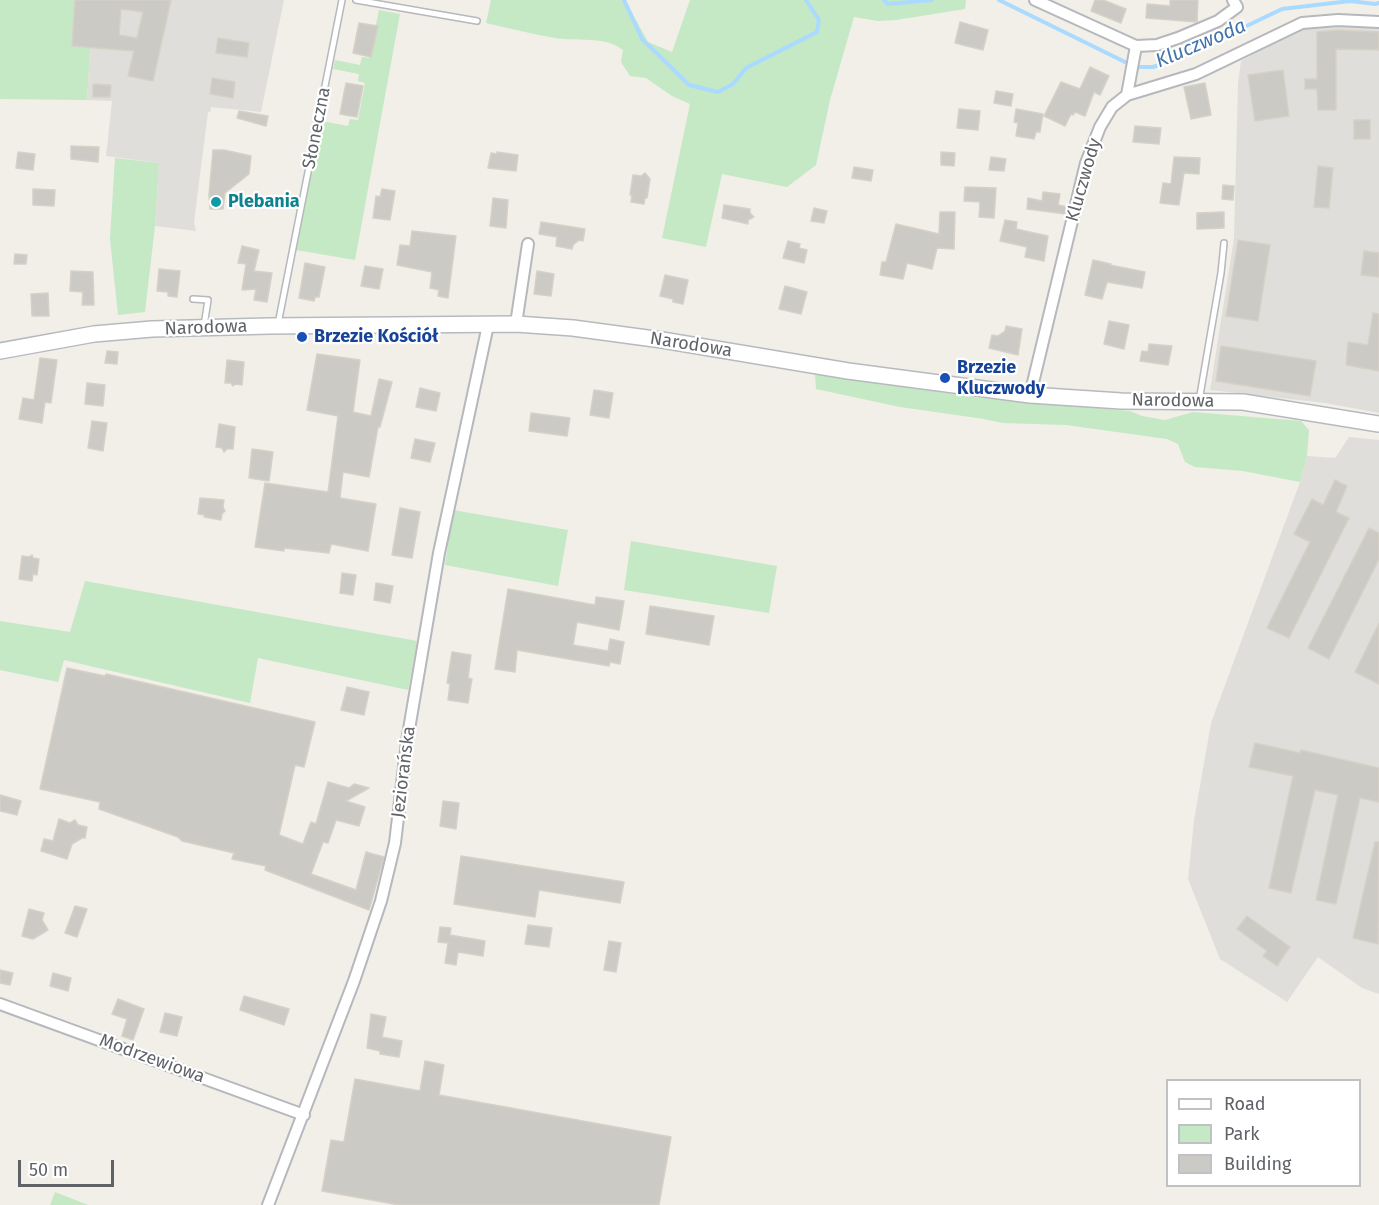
<!DOCTYPE html>
<html>
<head>
<meta charset="utf-8">
<style>
	body { margin:0 }
	#map { position:relative; width:1379px; height:1205px; overflow:hidden; background:#f1efe8; font-family:"Fira Sans",sans-serif }
	canvas { display:block }
	.legend { position:absolute; left:1166px; top:1079px; width:195px; height:108px; box-sizing:border-box; background:#fff; border:2px solid #bfc1c3; margin:0; padding:8px 10px; list-style:none; font-size:18px; color:#5f6368 }
	.legend li { display:flex; align-items:center; gap:12px; height:30px }
	.legend b { width:30px; border:2px solid #bfc1c3 }
	.scale { position:absolute; left:18px; top:1160px; width:96px; height:27px; box-sizing:border-box; border:3px solid #5f6368; border-top:0; padding-left:8px; font-size:18px; line-height:21px; white-space:nowrap; color:#5f6368; -webkit-text-stroke:4px #fff; paint-order:stroke }
</style>
</head>
<body>
<div id="map">
<canvas width="1379" height="1205"></canvas>
<ul class="legend">
<li><b style="height:8px;background:#fff"></b>Road</li>
<li><b style="height:16px;background:#c5e8c5"></b>Park</li>
<li><b style="height:16px;background:#cccac5"></b>Building</li>
</ul>
<div class="scale">50 m</div>
</div>
<script>
const g = document.querySelector('canvas').getContext('2d');
g.lineJoin = 'round';
function paint(path, color) {
  g.fillStyle = color;
  g.fill(path, 'evenodd');
}
function stroke(path, color, width, dash) {
  g.strokeStyle = color;
  g.lineWidth = width;
  g.lineCap = dash ? 'butt' : 'round';
  g.setLineDash(dash || []);
  g.stroke(path);
}
function write(font, color, halo, rows, align = 'center') {
  g.font = font + ' "Fira Sans",sans-serif';
  g.lineWidth = 4.5;
  g.setLineDash([]);
  g.textBaseline = 'middle';
  g.strokeStyle = halo;
  g.fillStyle = color;
  for (const [text, x, y, turn = 0] of rows) {
    g.save();
    g.translate(x, y);
    g.rotate((+turn || 0) * Math.PI / 180);
    g.textAlign = isNaN(turn) ? turn : align;
    if (halo) g.strokeText(text, 0, 0);
    g.fillText(text, 0, 0);
    g.restore();
  }
}
paint(new Path2D(`
	M 93,0 L 284,0 L 261,112 L 211,107 L 210,112 L 208,112 L 194,222 L 196,231 L 155,226 L 159,163 L 106,156 L 112,101 L 87,100 Z
	M 1303,27 L 1369,27 L 1379,29 L 1379,413 L 1325,403 L 1210,390 L 1234,238 L 1238,83 L 1241,61 Z
	M 1349,437 L 1379,440 L 1379,994 L 1362,988 L 1318,957 L 1287,1002 L 1220,959 L 1188,879 L 1194,820 L 1211,723 L 1300,482 L 1307,456 L 1335,458 Z`), '#e0deda');
paint(new Path2D(`
	M 0,0 L 93,0 L 87,100 L 0,99 Z
	M 491,0 L 625,0 L 648,42 L 672,52 L 690,0 L 966,0 L 965,9 L 896,20 L 878,21 L 854,17 L 830,100 L 816,165 L 787,187 L 722,174 L 706,247 L 662,238 L 690,104 L 672,96 L 646,78 L 630,76 L 621,62 L 623,50 C 603,35 578,42 555,38 C 532,34 509,28 486,23 Z
	M 379,10 L 400,14 L 355,260 L 296,250 L 322,121 L 348,126 L 350,119 L 358,120 L 365,83 L 358,81 L 359,74 L 333,69 L 335,60 L 360,65 L 362,57 L 369,58 Z
	M 115,158 L 159,163 L 155,226 L 145,312 L 118,315 L 110,239 Z
	M 815,374 L 973,397 L 1130,411 L 1142,416 L 1165,420 L 1193,412 L 1301,421 L 1309,430 L 1307,456 L 1300,482 L 1243,471 L 1195,467 L 1185,462 L 1178,444 L 1167,439 L 1066,425 L 1002,423 L 984,419 L 900,407 L 816,389 Z
	M 453,510 L 568,530 L 558,586 L 445,565 Z
	M 631,541 L 777,566 L 769,613 L 624,590 Z
	M 85,581 L 417,641 L 408,690 L 258,658 L 250,703 L 64,660 L 58,682 L 0,670 L 0,621 L 70,632 Z
	M 55,1192 L 88,1205 L 50,1205 Z`), '#c5e8c5');
stroke(new Path2D(`
	M 624,0 L 642,39 L 689,85 L 718,92 L 733,84 L 746,68 L 817,32 L 819,20 L 806,0
	M 884,0 L 888,4 L 932,0
	M 999,0 L 1125,62 L 1138,67 L 1153,67 L 1182,57 L 1282,9 L 1350,1 L 1375,4 L 1379,3`), '#aadaff', 4);
const building = new Path2D(`
	M 75,0 L 171,0 L 153,81 L 128,76 L 134,51 L 72,46 ZM 121,9 L 143,12 L 137,38 L 119,35 Z
	M 1095,0 L 1103,0 L 1126,9 L 1121,23 L 1091,11 Z
	M 1170,0 L 1198,0 L 1197,22 L 1146,18 L 1147,4 L 1170,6 Z
	M 960,22 L 988,30 L 983,50 L 955,43 Z
	M 359,23 L 378,26 L 371,57 L 353,53 Z
	M 1337,30 L 1379,32 L 1379,50 L 1336,49 L 1336,110 L 1318,110 L 1317,89 L 1305,89 L 1305,79 L 1317,79 L 1317,32 Z
	M 218,38 L 249,43 L 247,57 L 216,53 Z
	M 1090,67 L 1109,76 L 1100,95 L 1094,92 L 1085,116 L 1075,112 L 1073,115 L 1071,114 L 1065,126 L 1044,116 L 1061,82 L 1080,89 Z
	M 1283,70 L 1289,116 L 1255,121 L 1248,75 Z
	M 212,78 L 235,82 L 233,98 L 210,94 Z
	M 346,83 L 363,86 L 357,117 L 340,114 Z
	M 1205,83 L 1211,115 L 1191,119 L 1184,87 Z
	M 93,84 L 111,85 L 110,97 L 93,97 Z
	M 996,91 L 1013,94 L 1011,106 L 994,103 Z
	M 959,109 L 980,111 L 978,130 L 957,128 Z
	M 1016,109 L 1043,114 L 1040,132 L 1036,132 L 1034,139 L 1016,136 L 1018,123 L 1014,122 Z
	M 239,111 L 268,116 L 266,126 L 237,118 Z
	M 1354,120 L 1370,120 L 1370,139 L 1354,139 Z
	M 1135,126 L 1161,128 L 1159,144 L 1133,142 Z
	M 71,146 L 99,147 L 98,162 L 71,159 Z
	M 213,150 L 224,150 L 251,156 L 249,174 L 225,193 L 223,209 L 210,209 L 209,195 Z
	M 18,152 L 35,154 L 33,170 L 16,168 Z
	M 497,152 L 518,155 L 516,171 L 488,168 L 491,153 L 497,154 Z
	M 941,152 L 955,153 L 954,166 L 941,165 Z
	M 991,157 L 1006,159 L 1004,171 L 989,170 Z
	M 1174,157 L 1200,158 L 1199,174 L 1184,173 L 1179,205 L 1160,203 L 1163,183 L 1171,184 Z
	M 1318,166 L 1333,168 L 1329,208 L 1314,207 Z
	M 854,167 L 873,170 L 871,181 L 852,178 Z
	M 645,173 L 650,179 L 647,198 L 645,198 L 644,204 L 631,202 L 632,195 L 630,195 L 633,175 L 641,176 Z
	M 1223,185 L 1234,186 L 1233,200 L 1222,199 Z
	M 965,187 L 996,188 L 994,218 L 979,217 L 980,202 L 964,201 Z
	M 33,189 L 55,190 L 54,206 L 33,205 Z
	M 382,189 L 395,191 L 390,220 L 373,218 L 376,196 L 380,197 Z
	M 1043,192 L 1060,194 L 1058,205 L 1068,207 L 1066,214 L 1027,209 L 1028,198 L 1042,201 Z
	M 493,198 L 508,200 L 506,228 L 490,226 Z
	M 724,205 L 750,209 L 750,213 L 754,217 L 748,220 L 748,224 L 722,218 Z
	M 814,208 L 827,211 L 824,223 L 811,221 Z
	M 940,212 L 955,212 L 954,249 L 937,248 L 932,269 L 907,263 L 903,279 L 880,275 L 882,262 L 886,262 L 896,224 L 939,234 Z
	M 1224,212 L 1224,228 L 1197,229 L 1197,213 Z
	M 1005,220 L 1017,222 L 1016,229 L 1048,236 L 1044,261 L 1025,257 L 1027,247 L 1000,241 Z
	M 541,222 L 585,229 L 583,241 L 579,240 L 573,245 L 572,249 L 556,246 L 557,237 L 539,234 Z
	M 412,231 L 456,236 L 448,298 L 438,296 L 439,290 L 430,288 L 432,272 L 397,265 L 400,245 L 410,246 Z
	M 1238,240 L 1270,245 L 1258,321 L 1226,316 Z
	M 788,241 L 800,244 L 799,248 L 807,250 L 804,263 L 783,258 Z
	M 242,246 L 259,250 L 254,271 L 272,273 L 267,302 L 254,300 L 256,289 L 242,290 L 246,264 L 238,263 Z
	M 1364,251 L 1379,253 L 1379,277 L 1361,275 Z
	M 15,254 L 27,255 L 26,264 L 14,264 Z
	M 1093,260 L 1111,264 L 1110,265 L 1145,272 L 1142,288 L 1107,282 L 1102,299 L 1085,295 Z
	M 305,263 L 325,267 L 319,297 L 315,297 L 314,301 L 299,298 Z
	M 365,266 L 383,269 L 379,289 L 361,286 Z
	M 159,269 L 180,271 L 177,297 L 168,296 L 168,292 L 157,291 Z
	M 71,271 L 93,272 L 94,305 L 82,305 L 83,292 L 70,291 Z
	M 537,271 L 554,274 L 551,296 L 534,294 Z
	M 665,275 L 688,280 L 683,304 L 673,302 L 673,299 L 660,296 Z
	M 785,286 L 807,292 L 801,314 L 779,309 Z
	M 48,293 L 49,316 L 32,316 L 31,294 Z
	M 1373,313 L 1379,314 L 1379,371 L 1346,365 L 1348,342 L 1368,345 Z
	M 1109,321 L 1129,325 L 1124,349 L 1104,344 Z
	M 1006,326 L 1022,329 L 1018,355 L 989,348 L 992,335 L 998,336 L 1005,331 Z
	M 1149,344 L 1172,346 L 1168,365 L 1140,361 L 1142,351 L 1148,352 Z
	M 1221,346 L 1316,361 L 1310,396 L 1216,381 Z
	M 107,351 L 118,352 L 117,364 L 105,363 Z
	M 317,354 L 360,360 L 353,412 L 371,416 L 379,379 L 392,382 L 380,427 L 378,427 L 369,477 L 343,472 L 340,498 L 376,504 L 368,551 L 331,544 L 329,553 L 284,548 L 284,551 L 255,547 L 265,483 L 328,492 L 338,416 L 307,410 Z
	M 40,358 L 57,360 L 51,403 L 45,402 L 42,423 L 19,419 L 23,398 L 34,400 Z
	M 227,360 L 244,362 L 242,385 L 236,384 L 233,386 L 231,383 L 225,383 Z
	M 87,383 L 105,385 L 103,406 L 85,404 Z
	M 420,388 L 440,393 L 436,411 L 416,407 Z
	M 594,390 L 613,393 L 609,418 L 590,415 Z
	M 531,413 L 570,418 L 567,436 L 529,431 Z
	M 92,421 L 107,423 L 103,451 L 88,448 Z
	M 219,424 L 235,427 L 233,449 L 227,449 L 224,452 L 222,448 L 216,447 Z
	M 415,439 L 435,443 L 430,462 L 411,458 Z
	M 252,449 L 273,452 L 269,481 L 249,478 Z
	M 1335,480 L 1347,486 L 1336,512 L 1349,518 L 1289,638 L 1267,628 L 1310,542 L 1294,534 L 1312,499 L 1323,505 Z
	M 200,498 L 224,500 L 223,507 L 225,511 L 222,514 L 221,520 L 204,517 L 205,515 L 198,514 Z
	M 400,508 L 420,512 L 412,558 L 392,555 Z
	M 1369,528 L 1379,533 L 1379,559 L 1329,659 L 1308,648 Z
	M 32,555 L 33,558 L 39,559 L 37,575 L 33,574 L 32,581 L 19,579 L 22,556 L 29,557 Z
	M 342,573 L 356,575 L 353,595 L 340,593 Z
	M 376,583 L 393,586 L 390,603 L 374,600 Z
	M 508,589 L 595,605 L 596,597 L 624,601 L 619,630 L 577,622 L 573,645 L 608,651 L 610,639 L 624,642 L 620,664 L 610,662 L 609,666 L 517,650 L 515,672 L 495,669 Z
	M 650,606 L 714,616 L 709,645 L 646,634 Z
	M 1379,623 L 1379,684 L 1355,672 Z
	M 452,652 L 471,655 L 468,678 L 472,679 L 468,703 L 448,700 L 450,684 L 447,683 Z
	M 67,668 L 105,676 L 106,674 L 315,722 L 304,767 L 295,765 L 279,835 L 303,844 L 311,822 L 316,824 L 328,782 L 349,788 L 354,784 L 369,788 L 346,801 L 365,807 L 359,826 L 336,820 L 328,843 L 323,842 L 311,874 L 356,890 L 366,852 L 384,857 L 369,910 L 265,870 L 266,866 L 232,859 L 234,853 L 182,841 L 178,837 L 99,809 L 100,802 L 40,789 Z
	M 347,687 L 369,692 L 364,715 L 341,710 Z
	M 1255,743 L 1300,753 L 1301,750 L 1379,768 L 1379,802 L 1360,798 L 1336,904 L 1316,900 L 1338,795 L 1315,790 L 1291,893 L 1269,888 L 1293,776 L 1249,767 Z
	M 0,795 L 21,801 L 17,815 L 0,811 Z
	M 443,801 L 459,803 L 456,829 L 440,826 Z
	M 59,819 L 70,823 L 75,820 L 78,825 L 87,827 L 85,838 L 82,838 L 72,844 L 67,859 L 41,851 L 44,839 L 53,841 Z
	M 1375,842 L 1379,842 L 1378,944 L 1353,938 Z
	M 461,856 L 624,882 L 620,903 L 539,890 L 535,917 L 454,904 Z
	M 75,906 L 87,909 L 77,937 L 65,933 Z
	M 29,909 L 44,913 L 42,920 L 48,930 L 33,939 L 22,936 Z
	M 1247,916 L 1290,947 L 1277,966 L 1263,956 L 1267,951 L 1237,929 Z
	M 528,925 L 552,928 L 549,947 L 525,944 Z
	M 440,927 L 451,928 L 450,935 L 485,941 L 483,956 L 458,952 L 456,965 L 445,963 L 448,943 L 438,942 Z
	M 609,941 L 621,943 L 616,972 L 604,970 Z
	M 0,970 L 13,973 L 10,985 L 0,983 Z
	M 53,973 L 71,978 L 68,991 L 50,986 Z
	M 244,996 L 289,1009 L 284,1025 L 240,1010 Z
	M 118,999 L 144,1009 L 133,1040 L 122,1036 L 127,1019 L 112,1014 Z
	M 165,1013 L 182,1017 L 177,1036 L 160,1032 Z
	M 371,1014 L 386,1017 L 382,1037 L 402,1041 L 399,1057 L 380,1054 L 380,1051 L 367,1048 Z
	M 425,1061 L 444,1065 L 439,1095 L 671,1137 L 659,1205 L 399,1205 L 322,1191 L 331,1140 L 344,1142 L 355,1079 L 420,1091 Z`);
paint(building, '#cccac5');
stroke(building, '#d6d1c6', 1.5);
const lane = new Path2D(`
	M 356,0 L 477,21
	M 193,299 L 208,300 L 204,326
	M 278,324 L 342,0
	M 1199,401 L 1221,273 L 1224,243`);
const street = new Path2D(`
	M 1035,0 L 1136,46 L 1157,45 L 1178,38 L 1218,21 L 1237,7 L 1233,0
	M 1127,95 L 1136,46
	M 516,324 L 528,244
	M 1030,395 L 1086,163 L 1100,127 L 1112,107 L 1127,95 L 1196,74 L 1302,23 L 1338,20 L 1379,22
	M 0,1004 L 304,1115
	M 268,1205 L 354,981 L 381,901 L 395,843 L 407,741 L 439,553 L 488,325`);
const secondary = new Path2D(`
	M 0,351 L 94,334 L 152,329 L 269,326 L 516,324 L 573,328 L 662,340 L 848,371 L 1030,395 L 1121,401 L 1243,402 L 1379,424`);
stroke(lane, '#b5b8bc', 8);
stroke(street, '#b5b8bc', 14);
stroke(secondary, '#b6babf', 18);
stroke(lane, '#fff', 5);
stroke(street, '#fff', 10);
stroke(secondary, '#fff', 15);
for (const [x, y, r, color] of [
	[216,202,6,"#0f9aa8"],
	[302,337,6,"#1a4fb4"],
	[945,378,6,"#1a4fb4"]
]) {
  const dot = new Path2D();
  dot.arc(x, y, r, 0, 2 * Math.PI);
  g.fillStyle = color;
  g.fill(dot);
  stroke(dot, '#fff', 2);
}
write('18px', '#5f6368', '#fff', [
	["Słoneczna",317,128,-79],
	["Kluczwody",1084,180,-74],
	["Narodowa",206,328,-2],
	["Narodowa",691,345,9],
	["Narodowa",1173,401,1],
	["Jeziorańska",404,772,-83],
	["Modrzewiowa",152,1059,20]
]);
write('bold 18px', '#0d838f', '#fff', [
	["Plebania",228,202]
], 'left');
write('bold 18px', '#164399', '#fff', [
	["Brzezie Kościół",314,337],
	["Brzezie",957,368],
	["Kluczwody",957,389]
], 'left');
write('italic 20px', '#4174aa', '#fff', [
	["Kluczwoda",1201,44,-23]
]);
</script>
</body>
</html>
